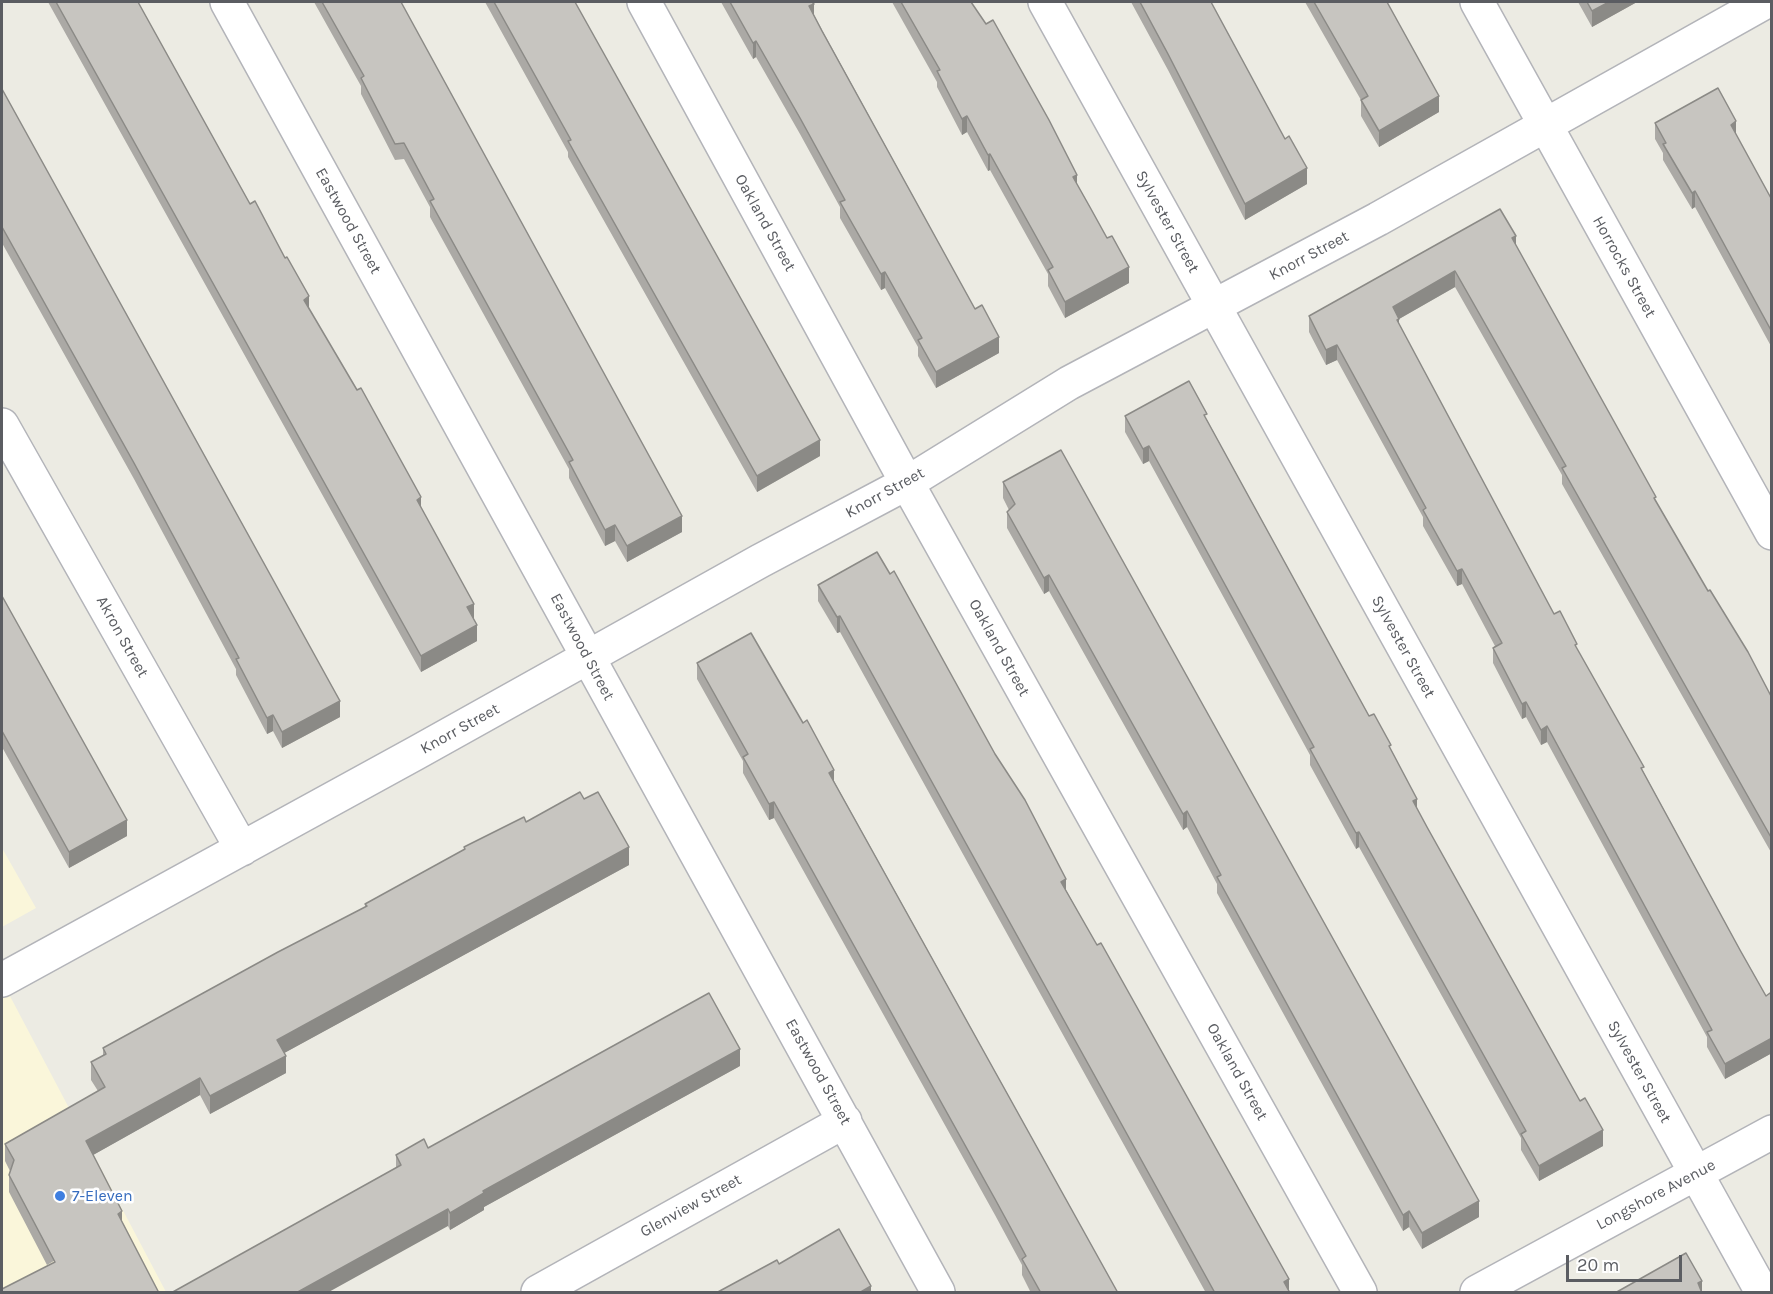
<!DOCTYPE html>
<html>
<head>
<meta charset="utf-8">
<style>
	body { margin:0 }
	#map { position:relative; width:1773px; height:1294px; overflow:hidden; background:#ecebe3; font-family:Karla,sans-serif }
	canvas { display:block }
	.frame { position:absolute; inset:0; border:3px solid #5b5d62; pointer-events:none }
	.scale { position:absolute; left:1566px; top:1255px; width:116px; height:27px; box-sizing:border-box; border:3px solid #5b5d62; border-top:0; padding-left:8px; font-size:18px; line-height:21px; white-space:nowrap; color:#5b5d62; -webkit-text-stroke:4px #fff; paint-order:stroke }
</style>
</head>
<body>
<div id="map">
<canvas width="1773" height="1294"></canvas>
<div class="frame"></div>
<div class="scale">20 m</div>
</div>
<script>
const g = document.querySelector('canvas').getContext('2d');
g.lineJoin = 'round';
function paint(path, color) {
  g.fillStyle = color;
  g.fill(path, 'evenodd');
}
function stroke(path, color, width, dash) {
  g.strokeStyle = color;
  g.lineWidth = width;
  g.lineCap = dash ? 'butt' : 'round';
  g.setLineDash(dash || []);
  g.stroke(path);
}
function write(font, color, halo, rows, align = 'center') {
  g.font = font + ' Karla,sans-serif';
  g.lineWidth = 5;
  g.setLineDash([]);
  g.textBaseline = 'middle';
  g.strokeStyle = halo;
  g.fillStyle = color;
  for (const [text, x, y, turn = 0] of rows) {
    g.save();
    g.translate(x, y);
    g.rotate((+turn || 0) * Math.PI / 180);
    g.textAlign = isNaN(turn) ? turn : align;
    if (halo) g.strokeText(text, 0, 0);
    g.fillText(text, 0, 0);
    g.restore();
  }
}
paint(new Path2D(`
	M 2,848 L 36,908 L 2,927 Z
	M 2,981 L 166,1292 L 2,1292 Z`), '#faf6da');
const minor = new Path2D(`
	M 227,2 L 938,1292
	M 644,2 L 907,483 L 1360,1292
	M 1045,2 L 1762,1292
	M 1477,2 L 1772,533
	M 2,425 L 242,849
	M 2,980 L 416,753 L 760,561 L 907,483 L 1069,383 L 1378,219 L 1765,2
	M 538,1292 L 845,1121
	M 1477,1292 L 1772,1132`);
stroke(minor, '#b3b4b9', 36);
stroke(minor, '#fff', 33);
paint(new Path2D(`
	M 48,2 L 138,2 L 309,310 L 421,507 L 474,619 L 477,641 L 421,672 Z
	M 314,2 L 401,2 L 682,532 L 627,562 L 615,541 L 605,546 L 569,478 L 569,469 L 430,217 L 430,207 L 404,159 L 395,160 L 361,94 L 361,86 Z
	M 485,2 L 575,2 L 820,456 L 757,492 L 568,157 L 568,152 Z
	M 721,2 L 812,2 L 814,15 L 999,353 L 936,388 L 918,356 L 918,347 L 885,288 L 881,290 L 840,218 L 840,207 L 800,134 L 756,57 L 753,59 Z
	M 892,2 L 971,2 L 1077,184 L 1129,283 L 1065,318 L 1048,286 L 1048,274 L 990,170 L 988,171 L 967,132 L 962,135 L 937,87 L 937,82 Z
	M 1131,2 L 1211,2 L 1285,139 L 1307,184 L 1245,220 L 1168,70 Z
	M 1305,2 L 1387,2 L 1439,112 L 1379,147 L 1361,116 L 1361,100 Z
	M 1578,2 L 1637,2 L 1592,27 Z
	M 1771,60 L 1772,60 L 1772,78 L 1771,76 Z
	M 2,89 L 340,717 L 282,748 L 273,731 L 267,734 L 236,675 L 236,669 L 134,479 L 2,243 Z
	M 1655,123 L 1736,136 L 1772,200 L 1772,348 L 1695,207 L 1692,209 L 1663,160 L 1663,153 L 1655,139 Z
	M 1516,246 L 1656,501 L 1708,591 L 1772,698 L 1772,854 L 1562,484 L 1562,475 L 1455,287 L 1399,319 L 1399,324 L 1554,614 L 1577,649 L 1740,950 L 1766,996 L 1772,997 L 1772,1053 L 1725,1079 L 1707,1047 L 1707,1037 L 1547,742 L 1541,745 L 1526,717 L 1522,719 L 1493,663 L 1493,648 L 1495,646 L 1462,584 L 1457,586 L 1423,526 L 1423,517 L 1337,360 L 1326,365 L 1309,332 L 1309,316 Z
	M 1125,416 L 1207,420 L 1369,716 L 1391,750 L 1417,809 L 1603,1146 L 1539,1181 L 1521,1150 L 1521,1138 L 1359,847 L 1356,849 L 1310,765 L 1310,755 L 1149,461 L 1143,464 L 1125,432 Z
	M 1003,482 L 1479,1217 L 1422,1249 L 1409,1227 L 1403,1231 L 1217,893 L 1217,884 L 1187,827 L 1183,830 L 1049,591 L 1044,594 L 1007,528 L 1007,512 L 1009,510 L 1003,498 Z
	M 818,585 L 1066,890 L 1290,1293 L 1206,1293 L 840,632 L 837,633 L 818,601 Z
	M 2,596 L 127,836 L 69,868 L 2,747 Z
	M 697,663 L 834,781 L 1118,1293 L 1031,1293 L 1022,1275 L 1022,1265 L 995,1215 L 774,818 L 769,820 L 743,773 L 743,761 L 697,679 Z
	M 584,799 L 629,865 L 284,1053 L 286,1073 L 210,1114 L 200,1095 L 93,1155 L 122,1221 L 47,1265 L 9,1192 L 9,1175 L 10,1171 L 5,1161 L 5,1144 L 98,1091 L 91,1080 L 91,1062 L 103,1056 L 103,1048 L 365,907 L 365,904 L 464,850 L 464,847 L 526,822 Z
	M 740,1066 L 484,1207 L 484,1210 L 450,1230 L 448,1226 L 396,1168 L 396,1155 L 428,1148 Z`), '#aba9a5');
paint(new Path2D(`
	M 1609,2 L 1637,2 L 1592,27 L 1592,11 Z
	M 814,4 L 814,20 L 809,6 Z
	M 756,41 L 756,57 L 753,59 L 753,43 Z
	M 1439,96 L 1439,112 L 1379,147 L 1379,131 Z
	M 967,116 L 967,132 L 962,135 L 962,119 Z
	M 1736,121 L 1736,137 L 1731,125 Z
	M 990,154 L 990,170 L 988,171 L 988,155 Z
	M 1307,168 L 1307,184 L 1245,220 L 1245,204 Z
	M 1077,175 L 1077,191 L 1073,177 Z
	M 1695,191 L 1695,207 L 1692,209 L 1692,193 Z
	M 1516,236 L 1516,251 L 1512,238 Z
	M 1129,267 L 1129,283 L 1065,318 L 1065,302 Z
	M 1455,271 L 1455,287 L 1399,319 L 1399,334 L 1393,307 Z
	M 885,272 L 885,288 L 881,290 L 881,274 Z
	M 309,296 L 309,312 L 304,300 Z
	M 999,337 L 999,353 L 936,388 L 936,372 Z
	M 1337,345 L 1337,360 L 1326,365 L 1326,350 Z
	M 820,440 L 820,456 L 757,492 L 757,476 Z
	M 1149,446 L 1149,461 L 1143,464 L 1143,449 Z
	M 421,497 L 421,513 L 417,500 Z
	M 682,516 L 682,532 L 627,562 L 627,546 Z
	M 615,525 L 615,541 L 605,546 L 605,530 Z
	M 1462,569 L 1462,584 L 1457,586 L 1457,571 Z
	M 1049,575 L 1049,591 L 1044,594 L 1044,578 Z
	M 474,604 L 474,620 L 467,607 Z
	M 840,616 L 840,632 L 837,633 L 837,617 Z
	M 477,625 L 477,641 L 421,672 L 421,656 Z
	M 340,701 L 340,717 L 282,748 L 282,732 Z
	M 1526,702 L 1526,717 L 1522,719 L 1522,704 Z
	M 273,715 L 273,731 L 267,734 L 267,718 Z
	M 1547,726 L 1547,742 L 1541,745 L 1541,730 Z
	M 834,770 L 834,786 L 829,773 Z
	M 1417,799 L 1417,814 L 1413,801 Z
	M 774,802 L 774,818 L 769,820 L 769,804 Z
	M 1187,811 L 1187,827 L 1183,830 L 1183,814 Z
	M 127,820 L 127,836 L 69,868 L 69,852 Z
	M 1359,832 L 1359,847 L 1356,849 L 1356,833 Z
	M 629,847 L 629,865 L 277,1057 L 277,1040 Z
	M 1066,879 L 1066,895 L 1061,882 Z
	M 1772,1038 L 1772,1053 L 1725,1079 L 1725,1064 Z
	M 740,1049 L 740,1066 L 484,1207 L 484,1210 L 450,1230 L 450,1213 L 483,1191 Z
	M 286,1056 L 286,1073 L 210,1114 L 210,1096 Z
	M 200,1078 L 200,1095 L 86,1159 L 86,1141 Z
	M 1603,1130 L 1603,1146 L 1539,1181 L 1539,1166 Z
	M 1479,1201 L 1479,1217 L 1422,1249 L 1422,1233 Z
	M 448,1209 L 448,1226 L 327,1293 L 296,1293 Z
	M 122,1211 L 122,1229 L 118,1214 Z
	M 1409,1211 L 1409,1227 L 1403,1231 L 1403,1215 Z
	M 1289,1279 L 1289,1293 L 1284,1282 Z
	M 1702,1281 L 1702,1293 L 1698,1283 Z
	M 871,1286 L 871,1293 L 859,1293 Z`), '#8b8a86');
const building = new Path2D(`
	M 56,2 L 138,2 L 250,204 L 255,201 L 285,258 L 287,257 L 309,296 L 304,300 L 357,390 L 361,388 L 421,497 L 417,500 L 474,604 L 467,607 L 477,625 L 421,656 Z
	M 322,2 L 401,2 L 682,516 L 627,546 L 615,525 L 605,530 L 569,462 L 573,460 L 430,201 L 434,199 L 404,143 L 395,144 L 361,78 L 364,76 Z
	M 494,2 L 575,2 L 820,440 L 757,476 L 568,141 L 571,140 Z
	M 730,2 L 812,2 L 814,4 L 809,6 L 822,31 L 975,309 L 982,305 L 999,337 L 936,372 L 918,340 L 922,338 L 885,272 L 881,274 L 840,202 L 845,200 L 800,118 L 756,41 L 753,43 Z
	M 901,2 L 971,2 L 986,24 L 993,20 L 1049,120 L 1077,175 L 1073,177 L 1091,209 L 1107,238 L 1112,236 L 1129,267 L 1065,302 L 1048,270 L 1053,267 L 990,154 L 988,155 L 967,116 L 962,119 L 937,71 L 940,70 Z
	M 1140,2 L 1211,2 L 1285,139 L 1289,136 L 1307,168 L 1245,204 L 1168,54 Z
	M 1314,2 L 1387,2 L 1439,96 L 1379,131 L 1361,100 L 1368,96 Z
	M 1587,2 L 1609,2 L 1592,11 Z
	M 1718,88 L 1736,121 L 1731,125 L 1772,200 L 1772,332 L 1695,191 L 1692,193 L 1663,144 L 1666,143 L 1655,123 Z
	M 2,89 L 340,701 L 282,732 L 273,715 L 267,718 L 236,659 L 239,658 L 134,463 L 2,227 Z
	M 1500,209 L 1516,236 L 1512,238 L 1656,497 L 1654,498 L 1708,591 L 1710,590 L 1748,652 L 1772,698 L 1772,839 L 1562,468 L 1566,466 L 1455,271 L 1393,307 L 1399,319 L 1397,320 L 1554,614 L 1560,611 L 1577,644 L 1575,645 L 1644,767 L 1641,768 L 1740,950 L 1766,996 L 1770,993 L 1772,997 L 1772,1038 L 1725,1064 L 1707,1032 L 1712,1030 L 1547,726 L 1541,730 L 1526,702 L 1522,704 L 1493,648 L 1502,643 L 1462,569 L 1457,571 L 1423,510 L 1426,508 L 1337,345 L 1326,350 L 1309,316 Z
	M 1189,381 L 1207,414 L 1204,415 L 1369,716 L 1374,714 L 1391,745 L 1389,746 L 1417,799 L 1413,801 L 1427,827 L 1580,1101 L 1585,1098 L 1603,1130 L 1539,1166 L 1521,1134 L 1526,1131 L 1359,832 L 1356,833 L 1310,749 L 1314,747 L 1149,446 L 1143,449 L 1125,416 Z
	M 1061,450 L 1479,1201 L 1422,1233 L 1409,1211 L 1403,1215 L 1217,877 L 1221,875 L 1187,811 L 1183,814 L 1049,575 L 1044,578 L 1007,512 L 1015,504 L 1003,482 Z
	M 877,552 L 890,574 L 894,571 L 995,754 L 1025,800 L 1066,879 L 1061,882 L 1097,945 L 1101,943 L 1289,1279 L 1284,1282 L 1290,1293 L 1215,1293 L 840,616 L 837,617 L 818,585 Z
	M 2,596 L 127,820 L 69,852 L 2,731 Z
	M 751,633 L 803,723 L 807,720 L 834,770 L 829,773 L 1118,1293 L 1041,1293 L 1022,1259 L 1026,1256 L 995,1199 L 774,802 L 769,804 L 743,757 L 748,754 L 697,663 Z
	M 580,792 L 584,799 L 598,792 L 629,847 L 277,1040 L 286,1056 L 210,1096 L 200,1078 L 86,1141 L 122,1211 L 118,1214 L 159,1293 L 2,1293 L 2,1289 L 55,1262 L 9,1175 L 14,1160 L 5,1144 L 105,1087 L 91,1062 L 106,1054 L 103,1048 L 278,952 L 367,906 L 365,904 L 465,849 L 464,847 L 524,817 L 526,822 Z
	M 709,993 L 740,1049 L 483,1191 L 484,1193 L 450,1213 L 448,1209 L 296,1293 L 171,1293 L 401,1165 L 396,1155 L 424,1139 L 428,1148 Z
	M 839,1229 L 871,1286 L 859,1293 L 716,1293 L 777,1260 L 779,1264 Z
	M 1686,1253 L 1702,1281 L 1698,1283 L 1702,1293 L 1615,1293 Z`);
paint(building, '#c7c5c0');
stroke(building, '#8b8a86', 1.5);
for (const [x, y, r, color] of [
	[60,1196,6,"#3f7fe0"]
]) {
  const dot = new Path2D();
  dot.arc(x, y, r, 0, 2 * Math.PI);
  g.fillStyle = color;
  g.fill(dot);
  stroke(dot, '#fff', 2);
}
write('16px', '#5b5d62', '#fff', [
	["Eastwood Street",348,221,61],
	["Sylvester Street",1167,222,61],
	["Oakland Street",765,223,61],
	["Knorr Street",1309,256,-28],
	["Horrocks Street",1624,267,61],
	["Knorr Street",885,493,-29],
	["Akron Street",122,637,61],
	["Eastwood Street",582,647,62],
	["Sylvester Street",1403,647,61],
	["Oakland Street",999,648,61],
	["Knorr Street",460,729,-29],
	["Eastwood Street",818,1072,61],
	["Oakland Street",1237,1072,61],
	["Sylvester Street",1639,1072,61],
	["Longshore Avenue",1656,1195,-28],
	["Glenview Street",691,1206,-29]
]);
write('16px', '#366cbe', '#fff', [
	["7-Eleven",72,1196]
], 'left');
</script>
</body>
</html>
